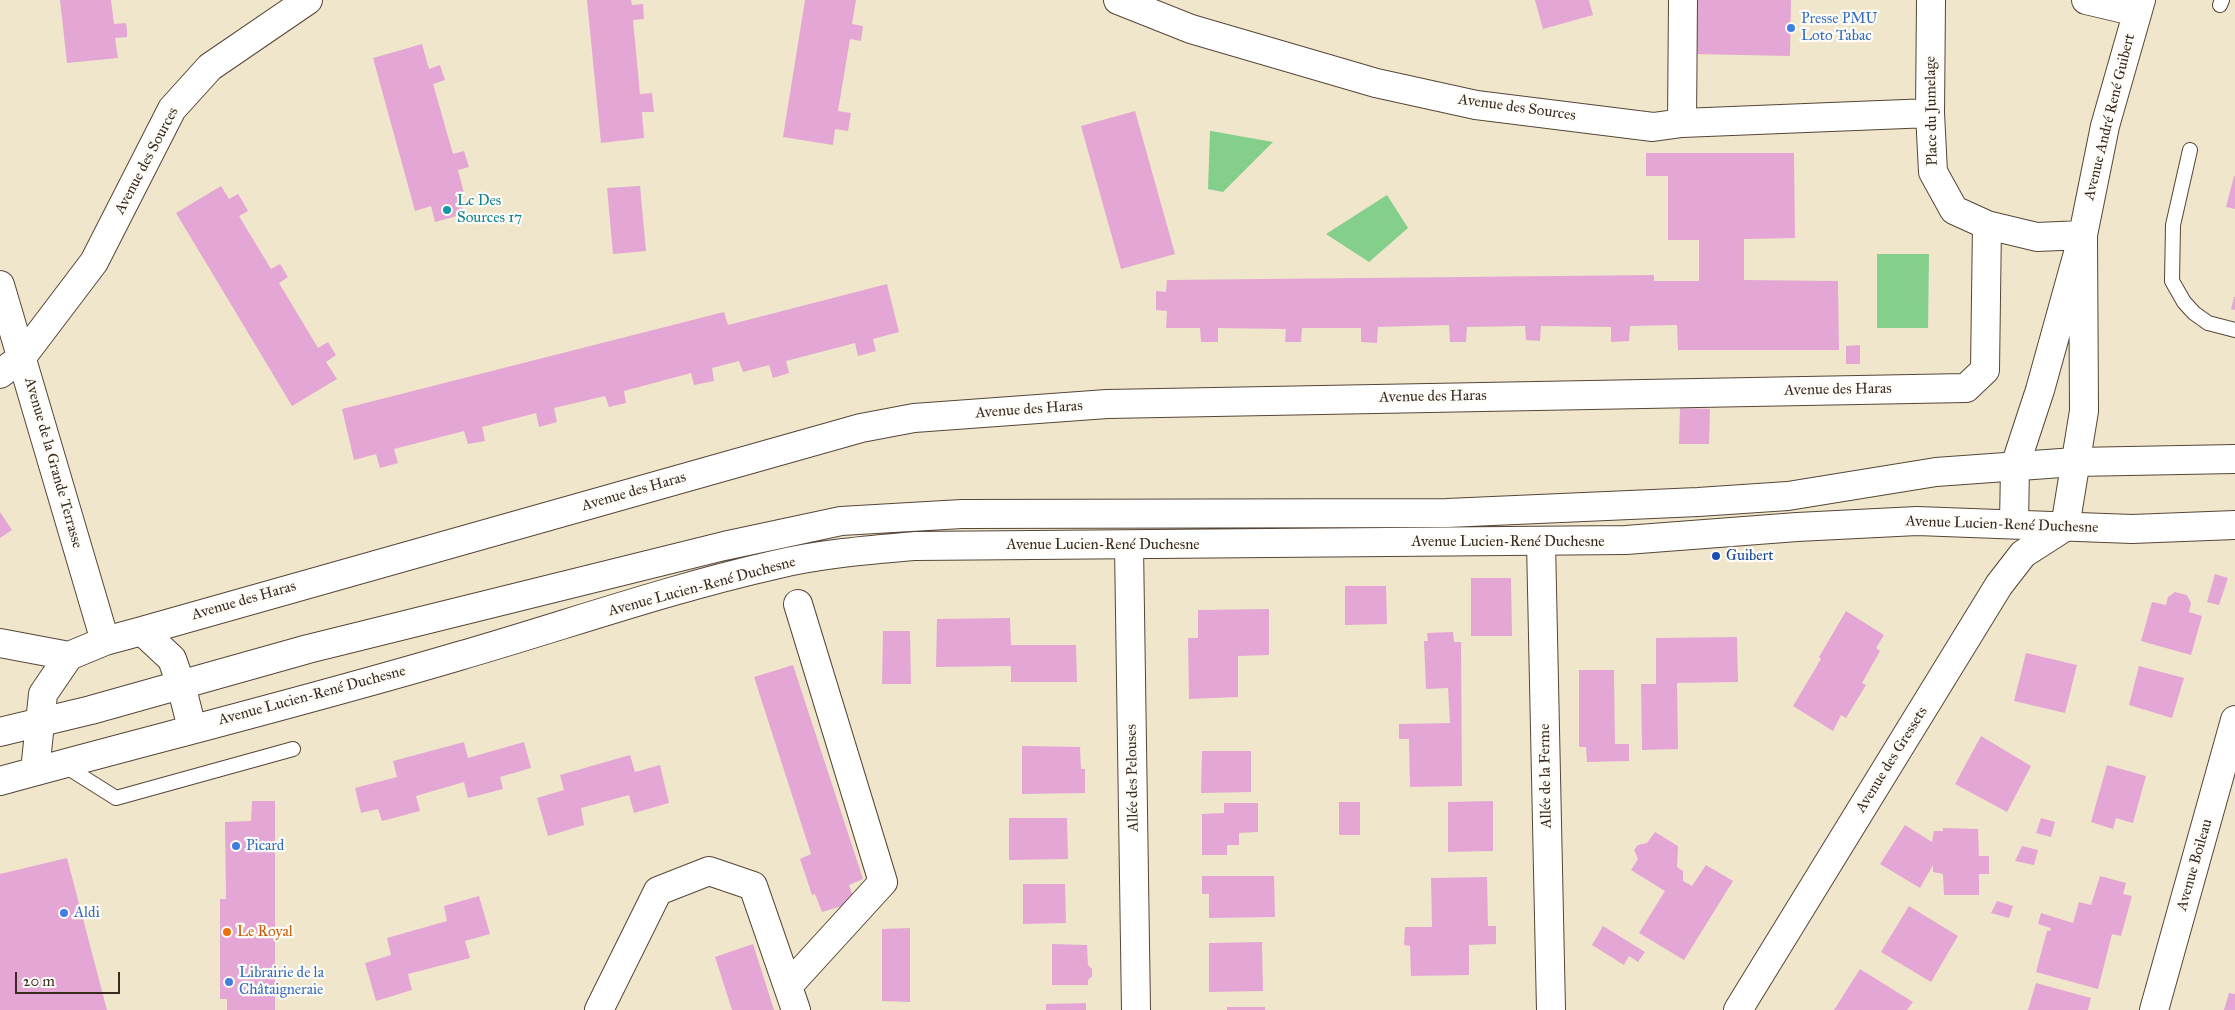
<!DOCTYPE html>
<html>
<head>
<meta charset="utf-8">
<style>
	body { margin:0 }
	#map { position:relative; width:2235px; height:1010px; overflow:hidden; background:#f0e6cb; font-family:"IM FELL Great Primer",serif }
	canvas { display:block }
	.scale { position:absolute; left:15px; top:972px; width:105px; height:22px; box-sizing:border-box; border:2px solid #3b2a1e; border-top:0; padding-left:6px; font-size:15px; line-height:18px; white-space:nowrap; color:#3b2a1e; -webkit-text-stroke:4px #fdfcf7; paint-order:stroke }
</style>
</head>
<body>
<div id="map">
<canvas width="2235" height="1010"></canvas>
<div class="scale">20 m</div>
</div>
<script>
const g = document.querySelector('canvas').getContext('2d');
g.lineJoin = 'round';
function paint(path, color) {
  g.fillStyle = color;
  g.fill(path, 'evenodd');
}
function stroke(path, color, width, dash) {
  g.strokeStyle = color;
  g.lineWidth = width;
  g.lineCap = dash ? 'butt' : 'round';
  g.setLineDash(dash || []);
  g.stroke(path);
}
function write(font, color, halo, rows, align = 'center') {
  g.font = font + ' "IM FELL Great Primer",serif';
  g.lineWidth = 4.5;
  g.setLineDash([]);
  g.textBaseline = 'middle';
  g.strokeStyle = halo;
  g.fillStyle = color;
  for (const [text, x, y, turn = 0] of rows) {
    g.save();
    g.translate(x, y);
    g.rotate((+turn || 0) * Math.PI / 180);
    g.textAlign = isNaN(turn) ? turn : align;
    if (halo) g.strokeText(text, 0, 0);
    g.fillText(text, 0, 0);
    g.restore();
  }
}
paint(new Path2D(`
	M 1210,131 L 1211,131 L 1273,142 L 1223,192 L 1208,189 Z
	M 1387,195 L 1408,228 L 1369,262 L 1326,234 Z
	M 1877,254 L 1929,254 L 1928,328 L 1877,328 Z`), '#84cf8c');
paint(new Path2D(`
	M 60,0 L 111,0 L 114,24 L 126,23 L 127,30 L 127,37 L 115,38 L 118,58 L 67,63 Z
	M 587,0 L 631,0 L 632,5 L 643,4 L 644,19 L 633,20 L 640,94 L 652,93 L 654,112 L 642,112 L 644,138 L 601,143 Z
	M 805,0 L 856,0 L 852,24 L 863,26 L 861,41 L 850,39 L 838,111 L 851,113 L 848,131 L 835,129 L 833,145 L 783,137 Z
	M 1535,0 L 1589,0 L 1593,15 L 1543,29 Z
	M 1692,0 L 1791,0 L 1790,56 L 1691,54 Z
	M 422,44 L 429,69 L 440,65 L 445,80 L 433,84 L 453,154 L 464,151 L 469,167 L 458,170 L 465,197 L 460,199 L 464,214 L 435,222 L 431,206 L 415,211 L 373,58 Z
	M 1135,111 L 1175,254 L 1121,269 L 1081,126 Z
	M 1646,153 L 1794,153 L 1795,238 L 1744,239 L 1744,280 L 1838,281 L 1839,350 L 1678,350 L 1677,325 L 1630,326 L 1629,341 L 1611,342 L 1611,327 L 1541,326 L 1540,341 L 1526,340 L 1525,326 L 1467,327 L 1466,342 L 1450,342 L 1449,325 L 1378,327 L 1377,343 L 1361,342 L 1361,328 L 1302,328 L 1301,342 L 1285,342 L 1286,329 L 1218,328 L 1218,342 L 1201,342 L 1200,328 L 1166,328 L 1167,311 L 1156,310 L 1156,291 L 1166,292 L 1167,280 L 1654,275 L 1654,281 L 1699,281 L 1699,240 L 1668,240 L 1668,176 L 1646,176 Z
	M 2234,176 L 2235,176 L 2235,209 L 2226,207 Z
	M 221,186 L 229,199 L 238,194 L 243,202 L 248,211 L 239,216 L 271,269 L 280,264 L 288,277 L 279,283 L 318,348 L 328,342 L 336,355 L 326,362 L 337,379 L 292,406 L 176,213 Z
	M 640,186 L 646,251 L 613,254 L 607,188 Z
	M 887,284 L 899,332 L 873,339 L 876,351 L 858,356 L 855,343 L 786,361 L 789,373 L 773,378 L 769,365 L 743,372 L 739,361 L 712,368 L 714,381 L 694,385 L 691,373 L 624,391 L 626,403 L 609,407 L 605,396 L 554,408 L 557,422 L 539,427 L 536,413 L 482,427 L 485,441 L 468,444 L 464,431 L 394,449 L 398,463 L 380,468 L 376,454 L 354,460 L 342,409 L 724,312 L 728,325 Z
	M 2234,297 L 2235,297 L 2235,310 L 2231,309 Z
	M 1860,345 L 1860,364 L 1846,364 L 1846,346 Z
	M 1680,408 L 1710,409 L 1709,444 L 1679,444 Z
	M 0,512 L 12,530 L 0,538 Z
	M 2215,574 L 2228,578 L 2219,605 L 2207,602 Z
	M 1471,578 L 1511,578 L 1512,636 L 1471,636 Z
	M 1345,586 L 1386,586 L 1387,624 L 1345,625 Z
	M 2175,592 L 2187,595 L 2191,603 L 2189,612 L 2202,616 L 2191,655 L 2141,641 L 2152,602 L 2166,605 L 2168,597 Z
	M 1269,609 L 1269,655 L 1238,656 L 1238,697 L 1189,699 L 1188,638 L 1198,638 L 1198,610 Z
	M 1846,611 L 1884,635 L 1876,648 L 1880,651 L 1862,683 L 1866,685 L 1846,718 L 1841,715 L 1833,731 L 1793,706 L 1821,659 L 1819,657 Z
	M 1010,618 L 1011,645 L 1076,645 L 1077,682 L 1011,682 L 1011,666 L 936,667 L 937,619 Z
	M 883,631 L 910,631 L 911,684 L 882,684 Z
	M 1453,632 L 1454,642 L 1461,642 L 1462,786 L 1410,787 L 1409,739 L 1399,739 L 1399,724 L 1450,723 L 1448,688 L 1426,689 L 1424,641 L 1428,641 L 1427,633 Z
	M 1737,637 L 1738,682 L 1677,683 L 1678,749 L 1642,750 L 1641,684 L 1656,684 L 1656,638 Z
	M 2026,653 L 2077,665 L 2065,713 L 2014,701 Z
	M 793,665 L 863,879 L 849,885 L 855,902 L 822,912 L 815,894 L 812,895 L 800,859 L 811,854 L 754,677 Z
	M 2139,666 L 2184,678 L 2172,718 L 2129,705 Z
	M 1579,670 L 1614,670 L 1615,744 L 1629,744 L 1629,761 L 1587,762 L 1586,747 L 1579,747 Z
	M 1981,736 L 2031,766 L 2007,812 L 1955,784 Z
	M 464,742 L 468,758 L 524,742 L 531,768 L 500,777 L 503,789 L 468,798 L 464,782 L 416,796 L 420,811 L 382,821 L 378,809 L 361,813 L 355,788 L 397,777 L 393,761 Z
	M 1022,746 L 1080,747 L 1081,769 L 1085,769 L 1085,793 L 1022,794 Z
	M 1202,751 L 1251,751 L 1251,792 L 1201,793 Z
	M 630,755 L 635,772 L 660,765 L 669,803 L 634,813 L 629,795 L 581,808 L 584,825 L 548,836 L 537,798 L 564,790 L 560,775 Z
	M 2107,765 L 2146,776 L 2133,823 L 2116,818 L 2113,829 L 2091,822 Z
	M 252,801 L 275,801 L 275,1010 L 227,1010 L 227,999 L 220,999 L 220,899 L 226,899 L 225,822 L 251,821 Z
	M 1493,801 L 1493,851 L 1448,852 L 1448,802 Z
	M 1339,802 L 1360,802 L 1360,835 L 1339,835 Z
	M 1224,803 L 1258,803 L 1258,832 L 1239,833 L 1239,845 L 1227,845 L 1227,855 L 1202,855 L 1202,814 L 1224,813 Z
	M 1009,818 L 1067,818 L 1068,859 L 1009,860 Z
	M 2041,818 L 2055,822 L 2051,837 L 2036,833 Z
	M 1905,825 L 1932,842 L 1934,831 L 1943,831 L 1943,828 L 1978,829 L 1979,856 L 1989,856 L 1989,874 L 1979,874 L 1979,895 L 1944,895 L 1943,874 L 1933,872 L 1933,865 L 1920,888 L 1880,864 Z
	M 1655,832 L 1678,846 L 1677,867 L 1683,871 L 1683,881 L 1692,886 L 1706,865 L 1733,881 L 1684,960 L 1639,933 L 1665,891 L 1631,870 L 1638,859 L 1634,850 L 1638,845 L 1647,843 Z
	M 2022,846 L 2038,850 L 2034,865 L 2015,861 Z
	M 67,858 L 107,1010 L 0,1010 L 0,874 Z
	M 1202,876 L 1274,876 L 1275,917 L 1209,918 L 1209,894 L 1202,894 Z
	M 2100,876 L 2126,883 L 2123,894 L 2132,896 L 2121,936 L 2112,934 L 2098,989 L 2036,972 L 2047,931 L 2050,931 L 2051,928 L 2038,924 L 2041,913 L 2073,923 L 2079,902 L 2091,905 Z
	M 1487,877 L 1488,926 L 1496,926 L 1496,944 L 1469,945 L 1469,975 L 1411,976 L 1410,946 L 1404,945 L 1405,927 L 1432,927 L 1431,878 Z
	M 1023,884 L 1065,884 L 1066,923 L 1023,924 Z
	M 479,896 L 490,934 L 465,941 L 470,958 L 408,974 L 412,990 L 376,1001 L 365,963 L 391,955 L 387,938 L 447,921 L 444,906 Z
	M 1997,901 L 2013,906 L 2009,918 L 1991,913 Z
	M 1909,906 L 1958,936 L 1931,982 L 1881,952 Z
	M 1603,926 L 1645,952 L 1638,962 L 1629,956 L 1624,965 L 1592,945 Z
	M 910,928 L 910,1002 L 882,1001 L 882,929 Z
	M 1262,942 L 1263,991 L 1209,992 L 1209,943 Z
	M 753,944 L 774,1010 L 732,1010 L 715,957 Z
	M 1052,944 L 1087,945 L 1088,965 L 1092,969 L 1092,976 L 1088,980 L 1088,985 L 1052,985 Z
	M 1860,969 L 1913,1002 L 1907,1010 L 1834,1010 Z
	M 2036,983 L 2091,998 L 2088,1010 L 2028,1010 Z
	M 2229,993 L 2235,994 L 2235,1010 L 2224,1010 Z
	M 1086,1003 L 1086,1010 L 1046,1010 L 1046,1004 Z
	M 1227,1007 L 1265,1007 L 1265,1010 L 1227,1010 Z`), '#e4a7d5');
const lane = new Path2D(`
	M 2220,5 L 2222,0
	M 2190,150 L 2173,225 L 2172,281 L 2184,302 L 2194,313 L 2208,323 L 2235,330
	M 62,764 L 116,798 L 293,749`);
const street = new Path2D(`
	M 1118,0 L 1191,29 L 1376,83 L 1476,105 L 1653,127 L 1682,123 L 1930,113
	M 1931,0 L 1930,113 L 1933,172 L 1954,210 L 1987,225 L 2037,237 L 2083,235
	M 2086,0 L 2137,12
	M 1682,123 L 1683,0
	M 0,285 L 105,641
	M 0,374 L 22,357 L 94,262 L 172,109 L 210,67 L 308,0
	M 2014,524 L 2015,466 L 2040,390 L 2083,235 L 2105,126 L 2141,0
	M 1541,542 L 1551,1010
	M 1129,546 L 1136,1010
	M 142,631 L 861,428 L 914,418 L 1107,404 L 1966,388 L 1985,370 L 1987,225
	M 0,643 L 69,656
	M 35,771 L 43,694 L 69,656 L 105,641 L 142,631 L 172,659 L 181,685 L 192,728
	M 788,986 L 883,882 L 798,604
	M 599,1010 L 658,891 L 709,871 L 753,886 L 796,1010
	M 1738,1010 L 1999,585 L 2023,554 L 2065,527 L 2084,411 L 2083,235
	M 2154,1010 L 2235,720`);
const secondary = new Path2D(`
	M 0,732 L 91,710 L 308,649 L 724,546 L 841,521 L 962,514 L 1447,513 L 1698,502 L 1788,496 L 1936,472 L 2075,462 L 2235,459
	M 0,781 C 153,739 307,701 459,656 C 563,626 668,589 774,565 C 820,554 868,550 915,546 L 1626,540 L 1797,527 L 1917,521 L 2132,529 L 2235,525`);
stroke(lane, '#564638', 16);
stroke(street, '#564638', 30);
stroke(secondary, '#564638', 30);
stroke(lane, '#fff', 14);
stroke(street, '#fff', 28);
stroke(secondary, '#fff', 28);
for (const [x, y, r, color] of [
	[1791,28,5,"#3f7fe0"],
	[447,210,5,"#0f9aa8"],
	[1716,556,5,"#1a4fb4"],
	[236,846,5,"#3f7fe0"],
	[64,913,5,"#3f7fe0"],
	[227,932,5,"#e8710a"],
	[229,982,5,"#3f7fe0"]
]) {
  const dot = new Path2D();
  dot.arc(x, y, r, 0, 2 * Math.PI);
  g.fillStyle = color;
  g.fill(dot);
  stroke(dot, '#fdfcf7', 2);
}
write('15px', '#366cbe', '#fdfcf7', [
	["Presse PMU",1801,19],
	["Loto Tabac",1801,36],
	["Picard",246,846],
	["Aldi",74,913],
	["Librairie de la",239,973],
	["Châtaigneraie",239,990]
], 'left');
write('15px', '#3b2a1e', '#fdfcf7', [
	["Avenue des Sources",1517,108,8],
	["Place du Jumelage",1932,111,-91],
	["Avenue André René Guibert",2110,117,-76],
	["Avenue des Sources",147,161,-62],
	["Avenue des Haras",1838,390,-1],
	["Avenue des Haras",1433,397,-1],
	["Avenue des Haras",1029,410,-4],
	["Avenue de la Grande Terrasse",53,463,74],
	["Avenue des Haras",634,492,-16],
	["Avenue Lucien-René Duchesne",2002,525,2],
	["Avenue Lucien-René Duchesne",1508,542],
	["Avenue Lucien-René Duchesne",1103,545],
	["Avenue Lucien-René Duchesne",702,587,-15],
	["Avenue des Haras",244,601,-16],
	["Avenue Lucien-René Duchesne",312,696,-15],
	["Avenue des Gressets",1892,760,-58],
	["Allée de la Ferme",1546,776,-91],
	["Allée des Pelouses",1133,778,-91],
	["Avenue Boileau",2195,865,-74]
]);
write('15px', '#0d838f', '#fdfcf7', [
	["Lc Des",457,201],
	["Sources 17",457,218]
], 'left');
write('15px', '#164399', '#fdfcf7', [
	["Guibert",1726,556]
], 'left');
write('15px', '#c56008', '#fdfcf7', [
	["Le Royal",237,932]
], 'left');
</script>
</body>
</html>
